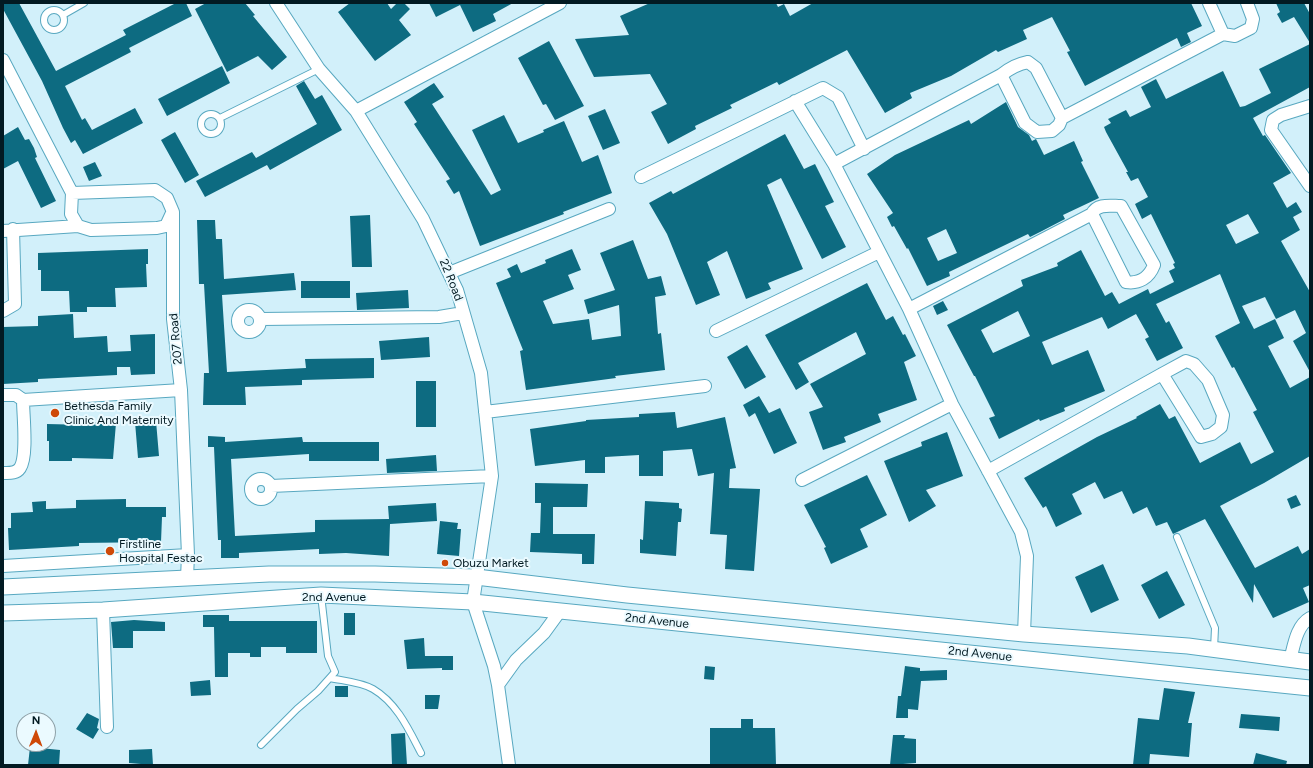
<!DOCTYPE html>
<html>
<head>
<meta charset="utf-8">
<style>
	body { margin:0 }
	#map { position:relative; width:1313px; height:768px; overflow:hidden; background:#d2f0fa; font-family:Figtree,sans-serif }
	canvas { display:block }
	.frame { position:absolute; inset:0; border:4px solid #021a22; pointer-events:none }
	.north { position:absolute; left:16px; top:712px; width:40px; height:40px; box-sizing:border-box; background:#ebfaff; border:1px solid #8ea0a7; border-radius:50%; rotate:1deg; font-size:11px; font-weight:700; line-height:16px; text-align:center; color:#021a22 }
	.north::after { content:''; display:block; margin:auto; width:14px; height:18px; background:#cf4908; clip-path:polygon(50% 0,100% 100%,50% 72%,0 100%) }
</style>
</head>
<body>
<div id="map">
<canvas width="1313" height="768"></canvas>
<div class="frame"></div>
<div class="north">N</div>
</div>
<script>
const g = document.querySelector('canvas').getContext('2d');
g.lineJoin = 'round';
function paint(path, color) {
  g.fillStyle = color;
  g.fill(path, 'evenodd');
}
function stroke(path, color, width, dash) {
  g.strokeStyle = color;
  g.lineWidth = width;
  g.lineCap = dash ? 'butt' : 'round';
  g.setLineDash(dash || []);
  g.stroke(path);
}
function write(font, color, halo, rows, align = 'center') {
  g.font = font + ' Figtree,sans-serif';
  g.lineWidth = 4;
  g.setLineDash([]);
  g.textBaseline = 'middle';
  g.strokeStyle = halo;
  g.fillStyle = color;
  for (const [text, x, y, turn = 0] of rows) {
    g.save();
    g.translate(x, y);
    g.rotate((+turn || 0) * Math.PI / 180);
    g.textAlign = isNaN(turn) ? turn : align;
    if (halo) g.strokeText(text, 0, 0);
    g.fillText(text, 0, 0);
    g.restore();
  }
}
paint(new Path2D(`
	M 3,3 L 19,3 L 56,71 L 126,35 L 123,30 L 176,3 L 186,3 L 192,16 L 129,48 L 131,52 L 65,86 L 82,120 L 85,118 L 92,130 L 135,108 L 143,123 L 83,154 L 75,140 L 71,143 L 63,128 L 42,81 L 3,9 Z
	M 206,3 L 245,3 L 255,15 L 253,16 L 287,57 L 272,70 L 258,56 L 227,72 L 195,9 Z
	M 350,3 L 387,3 L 391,9 L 397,3 L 404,3 L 410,9 L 399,20 L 411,35 L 375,61 L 338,12 Z
	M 429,3 L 513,3 L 493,14 L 496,21 L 473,32 L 460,5 L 436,17 Z
	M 650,3 L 776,3 L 778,7 L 784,4 L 790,16 L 813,3 L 1191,3 L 1202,26 L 1187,33 L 1191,42 L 1181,47 L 1177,38 L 1085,86 L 1067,52 L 1070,51 L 1052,17 L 1023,30 L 1027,39 L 998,52 L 996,50 L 951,76 L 910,93 L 912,98 L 885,113 L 847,50 L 779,85 L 777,82 L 730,105 L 732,108 L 695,126 L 696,129 L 668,144 L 651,112 L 667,104 L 650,74 L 594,77 L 575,39 L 629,35 L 620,16 Z
	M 1276,3 L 1304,3 L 1310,14 L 1310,43 L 1294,17 L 1282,23 L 1277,14 L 1280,12 Z
	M 549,41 L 584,106 L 555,120 L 546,104 L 543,105 L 518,58 Z
	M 1310,44 L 1310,87 L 1253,118 L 1263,136 L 1265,135 L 1291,173 L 1273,183 L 1287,208 L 1296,202 L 1302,212 L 1293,217 L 1300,230 L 1281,241 L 1310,292 L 1310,372 L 1293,341 L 1306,333 L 1295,310 L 1276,319 L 1265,297 L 1242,306 L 1254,329 L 1275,319 L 1284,338 L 1268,346 L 1290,388 L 1310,377 L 1310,456 L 1264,483 L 1220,506 L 1255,568 L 1298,546 L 1302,554 L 1310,549 L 1310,585 L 1303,588 L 1309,602 L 1273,618 L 1254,584 L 1253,603 L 1205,519 L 1173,534 L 1167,522 L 1156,526 L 1147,507 L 1133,514 L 1122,491 L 1104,499 L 1095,482 L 1072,494 L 1082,514 L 1056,527 L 1046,506 L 1043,508 L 1024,478 L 1097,437 L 1137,418 L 1136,417 L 1160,404 L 1169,419 L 1175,416 L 1200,463 L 1240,442 L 1251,464 L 1274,452 L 1253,412 L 1257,410 L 1234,367 L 1232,368 L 1215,336 L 1240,323 L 1220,274 L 1156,304 L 1166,323 L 1169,321 L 1183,348 L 1157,361 L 1145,339 L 1149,337 L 1136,314 L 1108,329 L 1102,317 L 1042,342 L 1052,365 L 1088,350 L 1105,391 L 1064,408 L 1065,411 L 1040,421 L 1039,419 L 999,439 L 989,418 L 995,416 L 975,376 L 974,376 L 947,325 L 1023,286 L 1021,280 L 1058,266 L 1057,263 L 1081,250 L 1105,296 L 1112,292 L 1119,304 L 1148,289 L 1150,294 L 1174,282 L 1169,271 L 1175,268 L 1173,264 L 1175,263 L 1151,214 L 1142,219 L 1135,204 L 1148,197 L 1138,178 L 1131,181 L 1126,172 L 1128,172 L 1106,132 L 1104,127 L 1111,123 L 1108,119 L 1126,110 L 1130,117 L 1151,107 L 1141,87 L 1156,79 L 1166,99 L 1223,71 L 1240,107 L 1245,106 L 1271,93 L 1259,69 ZM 1248,214 L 1259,233 L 1236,244 L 1226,225 ZM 1018,311 L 1030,336 L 993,353 L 981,330 Z
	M 222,66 L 230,83 L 167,116 L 158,99 Z
	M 304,81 L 315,99 L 322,95 L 342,130 L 270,170 L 267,165 L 205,197 L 196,181 L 252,152 L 256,158 L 317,124 L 296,86 Z
	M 434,83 L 444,97 L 432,104 L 491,195 L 501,190 L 472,130 L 504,115 L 518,143 L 544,132 L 543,130 L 564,121 L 582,162 L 598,155 L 612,193 L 563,212 L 564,214 L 480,246 L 459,191 L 454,194 L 446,181 L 450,179 L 414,124 L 417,122 L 404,102 Z
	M 1006,102 L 1018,127 L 1029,135 L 1032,141 L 1036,139 L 1044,155 L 1074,141 L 1083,161 L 1081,162 L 1099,198 L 1063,215 L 1065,219 L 1042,231 L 1030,237 L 1028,234 L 949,272 L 950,276 L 927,286 L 908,248 L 907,249 L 894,226 L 892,227 L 887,217 L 893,213 L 867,174 L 895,155 L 969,120 L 971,124 ZM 946,229 L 957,253 L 938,261 L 927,238 Z
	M 605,109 L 620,143 L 603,150 L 588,116 Z
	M 18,127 L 25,140 L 29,139 L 34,148 L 37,157 L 35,158 L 56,201 L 41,208 L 18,161 L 3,169 L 3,136 Z
	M 175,132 L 199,175 L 185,183 L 161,140 Z
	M 785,134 L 804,169 L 815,164 L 834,202 L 825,206 L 846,247 L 822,259 L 781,178 L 767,185 L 803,269 L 768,283 L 771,289 L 746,299 L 727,251 L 707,262 L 720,295 L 696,305 L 667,234 L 649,203 L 671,191 L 673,194 Z
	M 95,162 L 102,176 L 89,181 L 83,167 Z
	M 370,215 L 372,267 L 352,267 L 350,216 Z
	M 197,220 L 215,220 L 216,239 L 222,239 L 224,279 L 294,273 L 296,290 L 222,295 L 227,372 L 306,368 L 305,359 L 374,358 L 374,378 L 302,380 L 302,385 L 245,387 L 246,405 L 203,405 L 204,373 L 209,373 L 204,284 L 199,284 Z
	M 633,240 L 648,279 L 661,276 L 666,295 L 655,297 L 658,334 L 661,333 L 665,370 L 615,376 L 616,378 L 526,390 L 520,351 L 523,350 L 496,283 L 511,277 L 507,269 L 517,264 L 521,273 L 546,263 L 545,260 L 572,249 L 581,270 L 568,275 L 574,289 L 543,301 L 553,324 L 589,319 L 592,340 L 621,336 L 619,305 L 588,314 L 584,300 L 615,290 L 600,253 Z
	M 148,249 L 148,264 L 146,264 L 147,287 L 115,288 L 116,307 L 87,307 L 87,312 L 70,312 L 69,291 L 41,291 L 41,270 L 38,270 L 38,253 Z
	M 301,281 L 350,281 L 350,298 L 301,298 Z
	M 867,283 L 886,320 L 893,316 L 903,335 L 905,334 L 916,356 L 904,362 L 917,400 L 878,414 L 881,422 L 844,437 L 846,442 L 823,450 L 809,412 L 823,407 L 810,384 L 866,354 L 856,332 L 798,363 L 809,382 L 796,390 L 765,335 Z
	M 408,290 L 409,308 L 357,310 L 356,293 Z
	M 943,301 L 948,310 L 937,315 L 933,306 Z
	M 73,314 L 74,338 L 107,336 L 108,352 L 131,351 L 130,335 L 155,334 L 155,374 L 131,375 L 130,367 L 117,367 L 117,375 L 38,379 L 38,382 L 3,384 L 3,327 L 38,326 L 38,316 Z
	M 429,337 L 430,357 L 381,360 L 379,341 Z
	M 747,345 L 766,377 L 745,389 L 727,357 Z
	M 416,381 L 436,381 L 436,427 L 416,427 Z
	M 759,396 L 769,413 L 780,408 L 797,443 L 774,454 L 755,413 L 749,417 L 743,405 Z
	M 675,412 L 677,428 L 725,417 L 736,468 L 730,469 L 729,488 L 760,489 L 754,571 L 725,569 L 727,535 L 710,534 L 714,473 L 698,476 L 692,449 L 663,451 L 663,476 L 639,476 L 639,455 L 605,457 L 605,473 L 585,473 L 585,460 L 535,466 L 530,429 L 586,421 L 586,420 L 639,417 L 639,414 Z
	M 156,421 L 159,456 L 138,458 L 135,422 Z
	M 89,422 L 116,423 L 113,459 L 72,458 L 72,461 L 49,461 L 49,441 L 47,441 L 47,424 L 89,425 Z
	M 947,432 L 963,476 L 926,490 L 936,506 L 909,522 L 884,461 L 922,446 L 921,442 Z
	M 208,436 L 225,437 L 225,442 L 302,437 L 303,442 L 379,442 L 379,461 L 309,461 L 309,454 L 231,459 L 235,536 L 315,532 L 315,520 L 389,519 L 388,506 L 436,503 L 437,521 L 390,524 L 389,556 L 346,553 L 319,554 L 319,549 L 239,553 L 239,558 L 221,558 L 221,540 L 218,540 L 214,447 L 208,447 Z
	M 436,455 L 437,471 L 387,473 L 386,459 Z
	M 867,475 L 887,515 L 860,529 L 868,547 L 831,564 L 824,548 L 826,547 L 804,505 Z
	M 535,483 L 588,484 L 587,507 L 553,507 L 553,534 L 595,534 L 594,564 L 582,564 L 582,554 L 530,552 L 531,533 L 540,533 L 541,503 L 535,503 Z
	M 1296,495 L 1301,505 L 1291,509 L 1287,499 Z
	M 126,499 L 126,507 L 166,507 L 166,517 L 162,517 L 161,542 L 79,543 L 79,546 L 9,550 L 8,528 L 11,528 L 11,513 L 33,512 L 32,502 L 46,501 L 46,509 L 76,508 L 76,500 Z
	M 645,501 L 679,503 L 679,508 L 682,509 L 681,522 L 678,522 L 676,556 L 640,553 L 640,539 L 643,540 Z
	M 440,521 L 458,523 L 457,529 L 461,529 L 459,556 L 437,554 Z
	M 1103,564 L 1119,600 L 1091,613 L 1075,577 Z
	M 1167,571 L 1185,605 L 1159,619 L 1141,585 Z
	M 344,613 L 355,613 L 355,635 L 344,635 Z
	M 203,615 L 229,615 L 229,621 L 317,621 L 317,653 L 286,653 L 286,647 L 261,647 L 261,657 L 250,657 L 250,653 L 228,653 L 228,677 L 215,677 L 214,627 L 203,627 Z
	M 134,620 L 165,622 L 165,631 L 133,631 L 133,648 L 113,648 L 111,622 Z
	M 424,638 L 425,656 L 453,656 L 453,670 L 442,670 L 442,668 L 407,669 L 404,640 Z
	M 705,666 L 715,667 L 714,680 L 704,679 Z
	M 905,666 L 920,668 L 920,671 L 947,670 L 947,680 L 921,681 L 918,710 L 908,709 L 908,718 L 896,718 L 898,696 L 901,696 Z
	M 210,680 L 211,695 L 191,696 L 190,682 Z
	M 335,686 L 348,686 L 348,697 L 335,697 Z
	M 1164,688 L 1195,692 L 1188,723 L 1192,723 L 1189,757 L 1150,754 L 1149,765 L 1133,765 L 1138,718 L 1159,720 Z
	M 425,695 L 440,695 L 438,709 L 425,709 Z
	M 87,713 L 99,719 L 97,728 L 99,729 L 93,739 L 76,729 Z
	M 1241,714 L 1280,717 L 1279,731 L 1239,728 Z
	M 741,719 L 753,719 L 753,728 L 775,728 L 776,765 L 710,765 L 710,728 L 741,728 Z
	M 405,733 L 407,765 L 392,765 L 391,734 Z
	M 893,735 L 905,735 L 904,738 L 916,739 L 916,763 L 890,765 Z
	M 30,747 L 60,750 L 59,765 L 28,765 Z
	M 152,749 L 153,765 L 129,763 L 129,750 Z
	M 1256,753 L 1287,761 L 1286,765 L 1253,765 Z`), '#0d6b81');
const service = new Path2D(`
	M44 20a10 10 0 1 1 20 0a10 10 0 1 1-20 0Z
	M 63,15 L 84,3
	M201 124a10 10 0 1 1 20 0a10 10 0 1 1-20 0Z
	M 220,118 L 319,69
	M 1177,537 L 1215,628 L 1214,649
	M 330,678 C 344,681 361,682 373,689 C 397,703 409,730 421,753
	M 261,745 L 297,709 L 318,691 L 335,672 L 328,656 L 321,595`);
const minor = new Path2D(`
	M 276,3 L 319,69 L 356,111 L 423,219 L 457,290 L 481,373 L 492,476 L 473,602 L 494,666 L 498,685 L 509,765
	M 1223,34 L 1235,36 L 1251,28 L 1253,19 L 1247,3
	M 3,60 L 72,193 L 71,214 L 78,226 L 91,230 L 157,228 L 166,226 L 172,213
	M 1001,75 L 1025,123 L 1037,132 L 1052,131 L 1059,125 L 1062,118 L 1223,34 L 1209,3
	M 795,101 L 834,164 L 909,309 L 952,404 L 1021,532 L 1027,556 L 1024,634
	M 1310,106 L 1281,115 L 1273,120 L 1271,130 L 1310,186
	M 356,111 L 560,3
	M 834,164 L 1001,75 C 1010,68 1017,64 1028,62 L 1036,68 L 1062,118
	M 641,177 L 823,88 L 838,97 L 864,149
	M 72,193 L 155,190 L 167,198 L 173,212 L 173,319 L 181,390 L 188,555 L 187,578
	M 3,231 L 78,226
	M 449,273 L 609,209
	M 909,309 L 1092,214 C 1097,203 1111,206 1121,206 L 1154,265 C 1149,278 1139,284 1126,282 L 1092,214
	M238 321a11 11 0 1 1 22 0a11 11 0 1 1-22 0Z
	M 3,311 L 15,304 L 13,229
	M 261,319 L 439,317 L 463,313
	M 716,331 L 879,252
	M 3,395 L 16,395 L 23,400 L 181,390
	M 485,412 L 705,386
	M 988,471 L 1162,374 L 1186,361 L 1194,364 L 1208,380 L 1223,415 L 1221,427 L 1212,434 L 1201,437 L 1162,374
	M 3,473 C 9,473 16,474 20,468 C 28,456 23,415 23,400
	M251 489a10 10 0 1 1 20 0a10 10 0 1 1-20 0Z
	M 802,480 L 952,404
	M 271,486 L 492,476
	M 3,566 L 188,555
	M 103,610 L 107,727
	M 1290,660 C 1294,646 1296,626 1310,618
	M 498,685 L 516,660 L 544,633 L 560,611`);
const tertiary = new Path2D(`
	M 3,587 L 269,574 L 375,574 L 476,577 L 627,595 L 1024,634 L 1188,646 L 1310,662
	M 3,613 L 103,610 L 321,595 L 473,602 L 1310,688`);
stroke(service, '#58a8c0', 8);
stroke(minor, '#58a8c0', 14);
stroke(tertiary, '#58a8c0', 17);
stroke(service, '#fff', 6);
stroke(minor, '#fff', 12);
stroke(tertiary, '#fff', 15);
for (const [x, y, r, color] of [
	[55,413,5,"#cf4908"],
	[110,551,5,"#cf4908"],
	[445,563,4,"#cf4908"]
]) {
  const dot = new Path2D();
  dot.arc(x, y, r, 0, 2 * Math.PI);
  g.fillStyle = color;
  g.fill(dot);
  stroke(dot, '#ebfaff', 1.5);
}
write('12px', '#021a22', '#ebfaff', [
	["22 Road",451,280,68],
	["207 Road",176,339,-95],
	["2nd Avenue",334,597],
	["2nd Avenue",657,621,6],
	["2nd Avenue",980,654,6]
]);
write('12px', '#021a22', '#ebfaff', [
	["Bethesda Family",64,406],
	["Clinic And Maternity",64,420],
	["Firstline",119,544],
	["Hospital Festac",119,558],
	["Obuzu Market",453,563]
], 'left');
</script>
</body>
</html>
